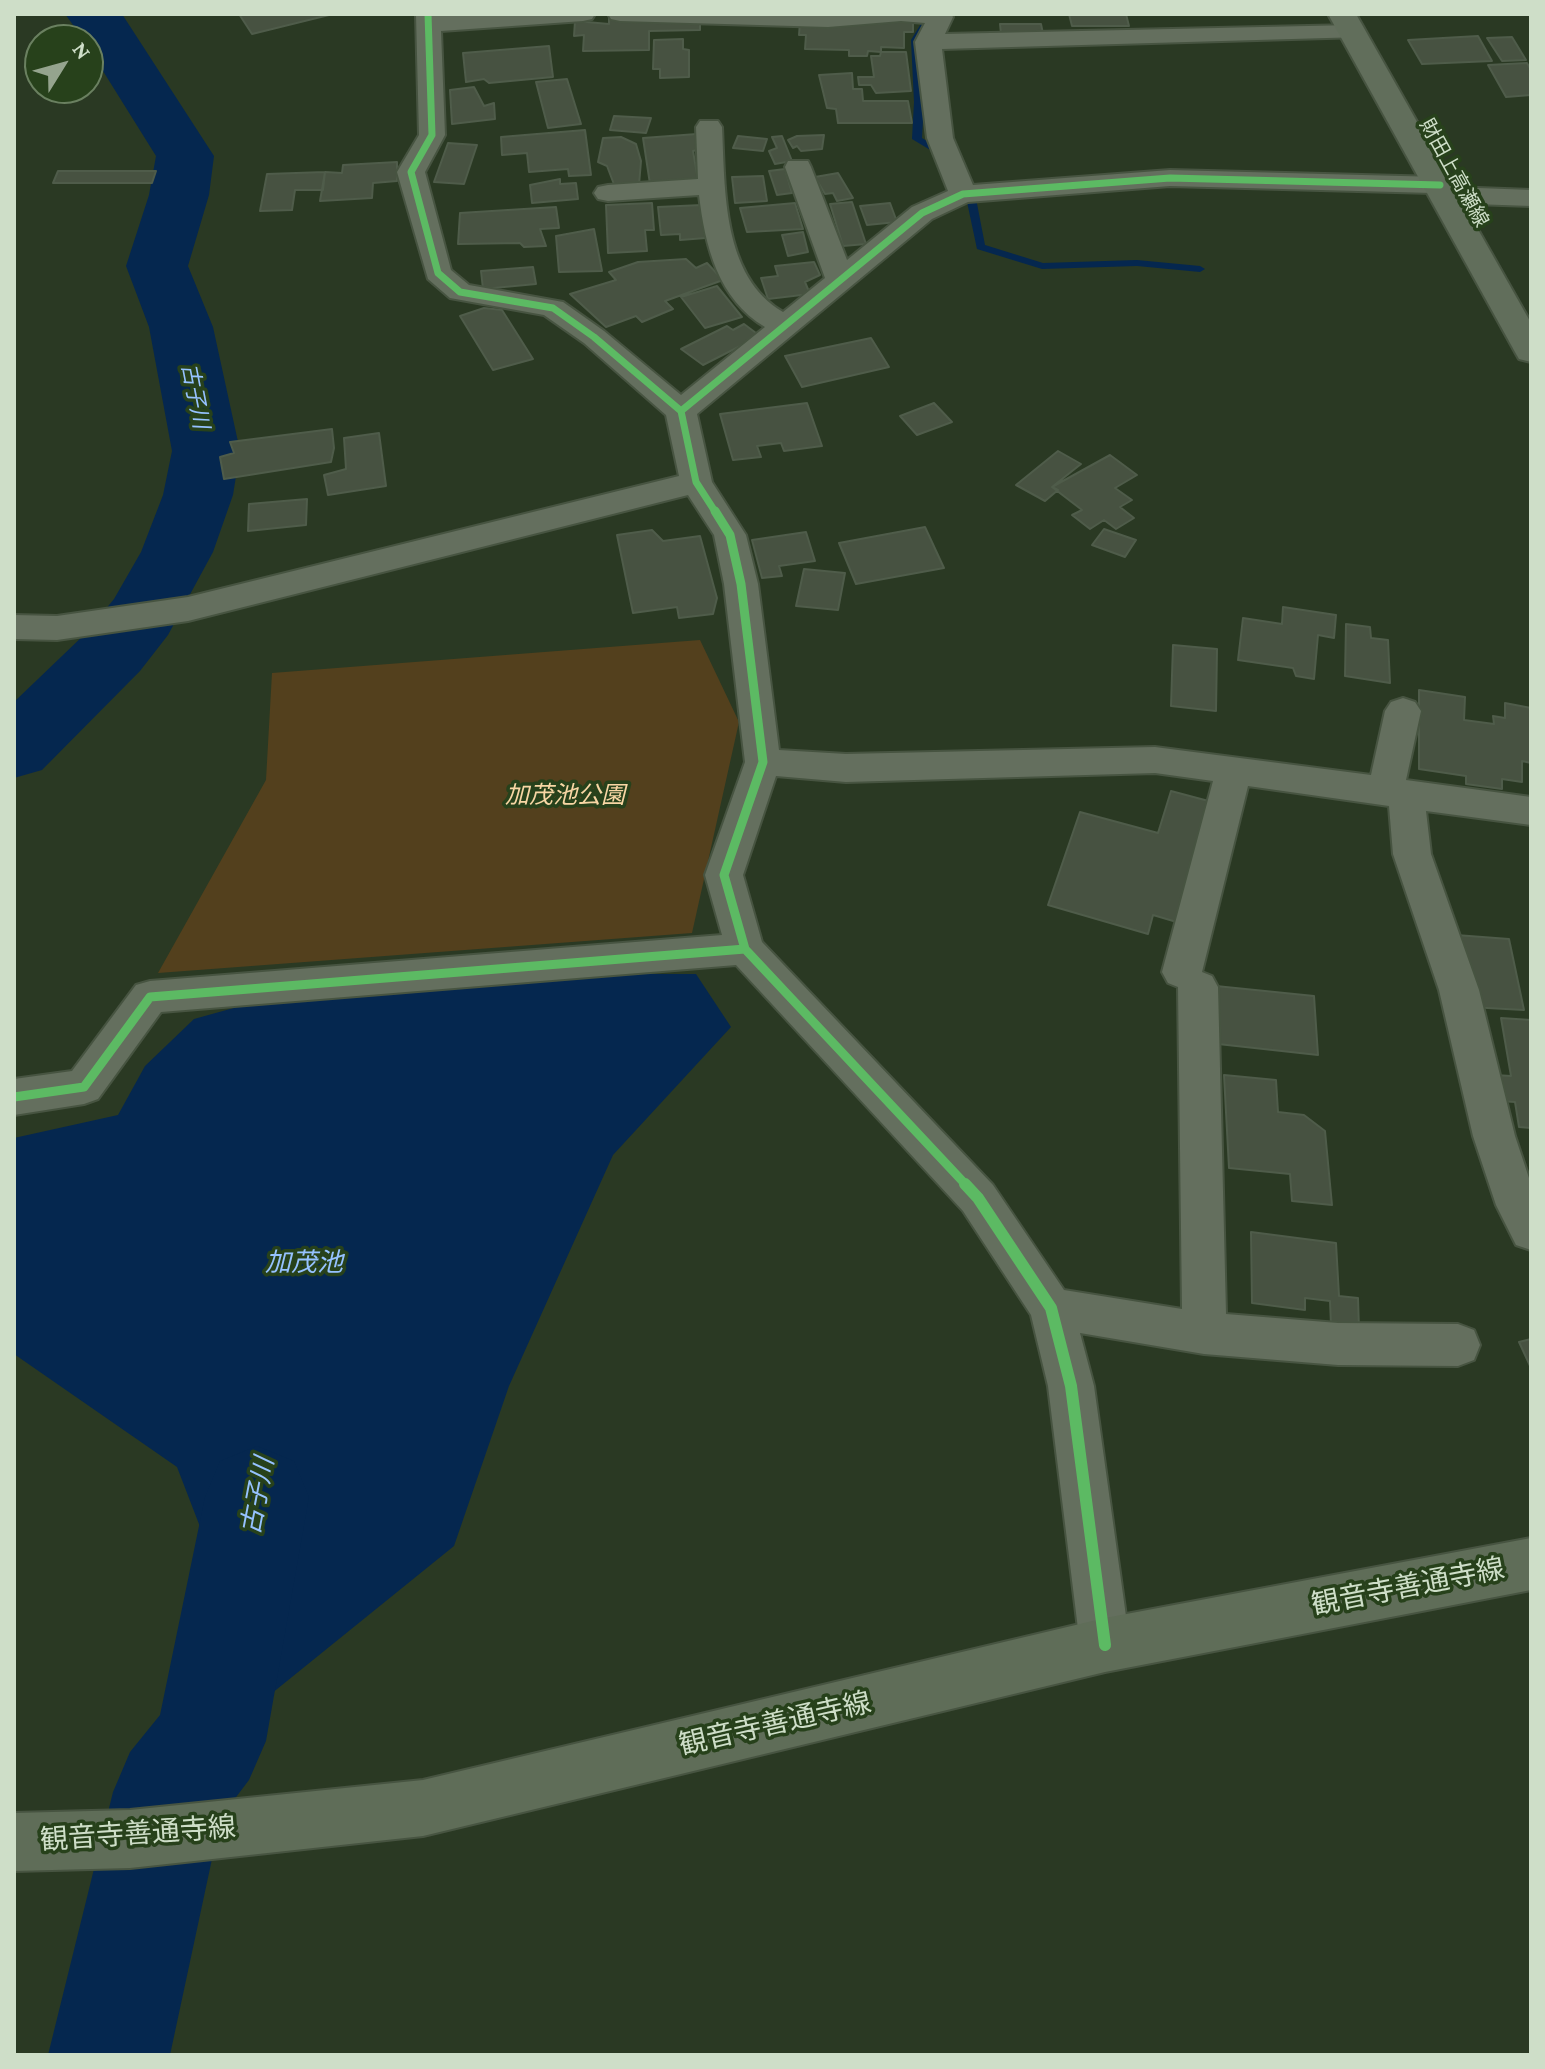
<!DOCTYPE html>
<html>
<head>
<meta charset="utf-8">
<style>
	body { margin:0 }
	#map { position:relative; width:1545px; height:2069px; overflow:hidden; background:#2a3923; font-family:"Crimson Pro",serif }
	canvas { display:block }
	.frame { position:absolute; inset:0; border:16px solid #cedec8; pointer-events:none }
	.north { position:absolute; left:24px; top:24px; width:80px; height:80px; box-sizing:border-box; background:#27411b; border:2px solid #6a8060; border-radius:50%; rotate:53deg; font-size:22px; font-weight:700; line-height:32px; text-align:center; color:#cedec8 }
	.north::after { content:''; display:block; margin:auto; width:28px; height:36px; background:#95a48e; clip-path:polygon(50% 0,100% 100%,50% 72%,0 100%) }
</style>
</head>
<body>
<div id="map">
<canvas width="1545" height="2069"></canvas>
<div class="frame"></div>
<div class="north">N</div>
</div>
<script>
const g = document.querySelector('canvas').getContext('2d');
g.lineJoin = 'round';
function paint(path, color) {
  g.fillStyle = color;
  g.fill(path, 'evenodd');
}
function stroke(path, color, width, dash) {
  g.strokeStyle = color;
  g.lineWidth = width;
  g.lineCap = dash ? 'butt' : 'round';
  g.setLineDash(dash || []);
  g.stroke(path);
}
function write(font, color, halo, rows, align = 'center') {
  g.font = font + ' "Crimson Pro","Noto Sans JP",serif';
  g.lineWidth = 7;
  g.setLineDash([]);
  g.textBaseline = 'middle';
  g.strokeStyle = halo;
  g.fillStyle = color;
  for (const [text, x, y, turn = 0] of rows) {
    g.save();
    g.translate(x, y);
    g.rotate((+turn || 0) * Math.PI / 180);
    g.textAlign = isNaN(turn) ? turn : align;
    if (halo) g.strokeText(text, 0, 0);
    g.fillText(text, 0, 0);
    g.restore();
  }
}
paint(new Path2D(`
	M 700,640 L 739,722 L 692,933 L 158,973 L 266,780 L 272,673 Z`), '#53401d');
paint(new Path2D(`
	M 529,974 L 696,974 L 731,1027 L 613,1155 L 509,1386 L 454,1546 L 266,1698 L 177,1467 L 14,1354 L 14,1138 L 118,1115 L 145,1066 L 194,1019 L 313,986 Z`), '#05274f');
paint(new Path2D(`
	M 927,14 L 935,14 L 919,40 L 924,102 L 922,138 L 950,155 L 950,159 L 947,160 L 912,139 L 914,102 L 911,40 Z
	M 968,180 L 973,183 L 985,245 L 1043,263 L 1137,260 L 1200,266 L 1205,269 L 1200,272 L 1137,266 L 1042,269 L 977,249 L 963,183 Z`), '#05274f');
paint(new Path2D(`
	M 65,14 L 122,14 L 214,156 L 209,195 L 188,266 L 213,327 L 240,451 L 233,495 L 213,552 L 168,635 L 140,671 L 42,770 L 14,778 L 14,702 L 86,633 L 114,599 L 141,552 L 163,495 L 172,451 L 149,327 L 126,266 L 149,195 L 156,156 L 88,47 L 88,40 L 84,40 Z
	M 257,1446 L 294,1461 L 309,1497 L 266,1741 L 249,1780 L 221,1817 L 170,2055 L 48,2055 L 113,1792 L 130,1752 L 160,1715 L 205,1497 L 220,1461 Z`), '#05274f');
const building = new Path2D(`
	M 239,14 L 333,14 L 252,34 Z
	M 1069,14 L 1126,14 L 1129,26 L 1072,26 Z
	M 700,17 L 700,30 L 649,31 L 649,50 L 583,51 L 584,35 L 574,36 L 575,21 L 609,24 L 609,18 Z
	M 879,19 L 913,20 L 913,32 L 904,32 L 904,48 L 881,47 L 881,52 L 868,51 L 867,56 L 849,56 L 849,50 L 805,49 L 806,35 L 799,35 L 800,22 L 879,24 Z
	M 1000,24 L 1041,24 L 1043,34 L 1001,34 Z
	M 1478,36 L 1492,61 L 1422,64 L 1408,40 Z
	M 1512,37 L 1526,60 L 1502,61 L 1487,38 Z
	M 683,39 L 683,49 L 689,50 L 689,77 L 660,78 L 660,69 L 653,69 L 654,40 Z
	M 549,46 L 553,77 L 489,83 L 484,79 L 466,82 L 463,53 Z
	M 881,52 L 906,52 L 911,91 L 876,93 L 871,85 L 859,85 L 858,77 L 874,77 L 871,56 L 880,56 Z
	M 1527,63 L 1531,70 L 1531,95 L 1506,97 L 1488,65 Z
	M 852,73 L 853,89 L 862,89 L 863,101 L 908,101 L 912,123 L 838,123 L 836,109 L 827,108 L 819,75 Z
	M 567,79 L 581,124 L 548,128 L 536,82 Z
	M 474,87 L 484,106 L 494,103 L 495,119 L 452,124 L 450,90 Z
	M 614,116 L 651,118 L 646,133 L 610,130 Z
	M 585,130 L 591,175 L 569,176 L 568,169 L 529,172 L 527,153 L 502,155 L 501,137 Z
	M 697,134 L 700,149 L 693,151 L 698,180 L 650,184 L 643,138 Z
	M 824,135 L 822,149 L 801,151 L 797,146 L 793,148 L 788,140 L 797,136 Z
	M 738,136 L 767,139 L 763,151 L 733,148 Z
	M 782,136 L 792,161 L 775,164 L 769,151 L 777,148 L 772,137 Z
	M 621,137 L 636,144 L 641,161 L 639,185 L 615,187 L 607,166 L 598,162 L 603,138 Z
	M 448,143 L 477,145 L 464,184 L 434,182 Z
	M 397,162 L 397,181 L 373,183 L 372,198 L 320,201 L 325,172 L 342,173 L 343,165 Z
	M 785,169 L 792,193 L 777,195 L 769,171 Z
	M 58,171 L 156,171 L 152,183 L 53,183 Z
	M 325,172 L 323,190 L 295,190 L 292,210 L 260,211 L 267,174 Z
	M 838,173 L 853,198 L 837,201 L 833,193 L 825,194 L 815,177 Z
	M 763,176 L 767,201 L 735,203 L 732,177 Z
	M 560,179 L 560,184 L 576,183 L 578,199 L 532,203 L 530,185 Z
	M 852,202 L 866,244 L 843,246 L 830,204 Z
	M 652,203 L 654,230 L 645,230 L 647,251 L 608,253 L 606,205 Z
	M 795,203 L 803,229 L 747,232 L 740,208 Z
	M 890,203 L 897,222 L 867,225 L 860,206 Z
	M 702,205 L 706,238 L 680,240 L 680,234 L 661,235 L 658,207 Z
	M 556,207 L 559,228 L 540,229 L 546,246 L 524,247 L 520,243 L 458,244 L 460,213 Z
	M 594,229 L 602,271 L 559,272 L 556,236 Z
	M 803,232 L 808,252 L 788,256 L 782,235 Z
	M 686,259 L 696,268 L 707,263 L 723,280 L 665,301 L 673,309 L 642,322 L 636,316 L 606,327 L 570,294 L 616,280 L 609,272 L 638,262 Z
	M 814,262 L 820,275 L 805,282 L 810,294 L 768,299 L 761,278 L 778,276 L 775,266 Z
	M 533,267 L 536,284 L 483,289 L 481,271 Z
	M 717,286 L 742,317 L 705,328 L 681,297 Z
	M 484,308 L 502,310 L 533,359 L 493,370 L 460,316 Z
	M 744,324 L 760,336 L 703,365 L 681,349 L 727,326 L 733,330 Z
	M 871,338 L 889,367 L 802,387 L 785,356 Z
	M 807,403 L 822,446 L 784,451 L 781,443 L 757,446 L 761,457 L 733,460 L 720,414 Z
	M 934,403 L 952,422 L 917,435 L 900,416 Z
	M 332,429 L 334,448 L 331,462 L 224,479 L 220,457 L 234,453 L 230,442 Z
	M 379,433 L 386,486 L 328,495 L 324,475 L 346,469 L 344,438 Z
	M 1058,451 L 1081,464 L 1052,487 L 1058,490 L 1045,501 L 1016,485 Z
	M 1110,455 L 1137,475 L 1115,488 L 1132,500 L 1120,507 L 1134,518 L 1116,529 L 1104,520 L 1090,529 L 1072,515 L 1082,510 L 1052,487 Z
	M 307,499 L 306,525 L 248,531 L 249,504 Z
	M 925,527 L 944,568 L 856,584 L 839,543 Z
	M 1104,529 L 1136,540 L 1125,557 L 1092,545 Z
	M 652,530 L 663,541 L 700,536 L 717,598 L 713,614 L 679,618 L 677,607 L 633,613 L 617,535 Z
	M 806,532 L 815,561 L 779,566 L 782,576 L 762,578 L 752,540 Z
	M 804,569 L 845,573 L 838,610 L 796,606 Z
	M 1283,607 L 1336,615 L 1334,638 L 1318,635 L 1314,679 L 1296,676 L 1293,668 L 1238,660 L 1243,618 L 1282,624 Z
	M 1346,624 L 1370,627 L 1371,638 L 1388,640 L 1390,683 L 1345,676 Z
	M 1173,645 L 1217,649 L 1216,711 L 1171,706 Z
	M 1419,690 L 1465,697 L 1464,720 L 1494,724 L 1493,716 L 1505,718 L 1505,703 L 1531,708 L 1531,763 L 1522,761 L 1522,782 L 1502,779 L 1502,789 L 1466,784 L 1466,776 L 1419,769 Z
	M 1171,791 L 1216,803 L 1180,923 L 1153,915 L 1148,934 L 1048,905 L 1080,812 L 1158,833 Z
	M 1456,935 L 1509,939 L 1524,1010 L 1469,1007 Z
	M 1216,986 L 1314,996 L 1318,1055 L 1218,1044 Z
	M 1501,1018 L 1531,1020 L 1531,1128 L 1519,1127 L 1515,1102 L 1499,1101 L 1495,1075 L 1511,1076 Z
	M 1224,1075 L 1276,1080 L 1278,1112 L 1304,1115 L 1325,1131 L 1332,1205 L 1292,1201 L 1290,1174 L 1229,1168 Z
	M 1251,1232 L 1336,1243 L 1339,1296 L 1358,1298 L 1359,1329 L 1331,1325 L 1330,1301 L 1305,1298 L 1305,1310 L 1252,1303 Z
	M 1531,1339 L 1531,1368 L 1519,1342 Z`);
paint(building, '#475241');
stroke(building, '#4f5c4a', 2);
const street = new Path2D(`
	M 416,14 L 595,14 L 592,19 L 583,21 L 441,31 L 445,135 L 425,172 L 451,270 L 469,285 L 563,302 L 604,331 L 681,395 L 765,327 C 718,299 705,246 699,195 L 608,201 L 598,199 L 594,193 L 598,187 L 608,185 L 698,179 L 696,127 L 700,121 L 718,121 L 722,127 C 725,189 722,277 783,312 L 825,278 L 785,167 L 788,161 L 808,161 L 811,167 L 847,260 L 912,207 L 948,191 L 927,138 L 915,42 L 925,23 L 901,21 L 828,27 L 620,21 L 611,19 L 608,14 L 951,14 L 953,17 L 945,34 L 1353,25 L 1362,27 L 1365,32 L 1362,37 L 942,49 L 953,138 L 973,185 L 1170,170 L 1440,177 L 1450,179 L 1452,187 L 1531,190 L 1531,206 L 1445,203 L 1435,201 L 1433,193 L 1170,186 L 968,202 L 932,219 L 697,414 L 712,482 L 746,535 L 758,584 L 779,750 L 846,754 L 1155,747 L 1371,775 L 1385,711 L 1391,702 L 1403,698 L 1415,702 L 1421,711 L 1406,780 L 1531,797 L 1531,825 L 1426,811 L 1431,854 L 1479,990 L 1515,1136 L 1531,1184 L 1531,1250 L 1516,1245 L 1496,1205 L 1473,1136 L 1439,990 L 1393,854 L 1389,806 L 1248,786 L 1202,972 L 1212,976 L 1218,987 L 1226,1314 L 1338,1323 L 1458,1324 L 1474,1330 L 1480,1345 L 1474,1360 L 1458,1366 L 1338,1365 L 1204,1354 L 1080,1333 L 1094,1386 L 1130,1645 L 1122,1662 L 1105,1670 L 1088,1662 L 1080,1645 L 1048,1386 L 1031,1315 L 963,1211 L 736,965 L 161,1012 L 98,1099 L 84,1104 L 14,1115 L 14,1079 L 72,1071 L 136,985 L 150,981 L 722,935 L 705,875 L 745,762 L 724,584 L 714,535 L 688,495 L 188,621 L 57,640 L 14,639 L 14,615 L 57,616 L 188,597 L 679,476 L 666,415 L 584,343 L 544,315 L 450,298 L 428,279 L 397,172 L 419,135 ZM 1155,773 L 1213,781 L 1162,972 L 1168,983 L 1178,987 L 1182,1309 L 1064,1290 L 993,1185 L 762,942 L 743,875 L 776,776 L 846,782 Z`);
const secondary = new Path2D(`
	M 1328,14 L 1356,14 L 1531,323 L 1531,362 L 1519,359 L 1515,352 Z`);
const primary = new Path2D(`
	M 1531,1538 L 1531,1590 L 1105,1672 L 423,1836 L 130,1868 L 14,1871 L 14,1813 L 130,1810 L 423,1780 L 1105,1618 Z`);
stroke(street, '#475441', 4);
stroke(secondary, '#475441', 4);
stroke(primary, '#475441', 4);
paint(street, '#646f5e');
paint(secondary, '#616e5b');
paint(primary, '#5f6d58');
stroke(new Path2D(`
	M 428,14 L 432,135 L 411,172 L 438,273 L 460,292 L 553,308 L 594,337 L 681,411 L 696,482 L 716,513
	M 681,411 L 922,213 L 963,194 L 1170,178 L 1440,185`), '#5cba63', 7);
stroke(new Path2D(`
	M 715,511 L 730,535 L 741,584 L 763,762 L 724,875 L 745,949 L 967,1186
	M 14,1097 L 84,1087 L 150,997 L 745,949`), '#5cba63', 9);
stroke(new Path2D(`
	M 965,1184 L 978,1198 L 1051,1308 L 1071,1386 L 1105,1645`), '#5cba63', 12);
write('20px', '#cedec8', '#27411b', [
	["財田上高瀬線",1454,173,61]
]);
write('italic 22px', '#96c2ff', '#27411b', [
	["古子川",195,396,79]
]);
write('italic 24px', '#f8d6a4', '#27411b', [
	["加茂池公園",565,796]
]);
write('italic 26px', '#96c2ff', '#27411b', [
	["加茂池",304,1263],
	["古子川",258,1496,-79]
]);
write('28px', '#cedec8', '#27411b', [
	["観音寺善通寺線",1408,1587,-11],
	["観音寺善通寺線",775,1724,-13],
	["観音寺善通寺線",138,1834,-4]
]);
</script>
</body>
</html>
